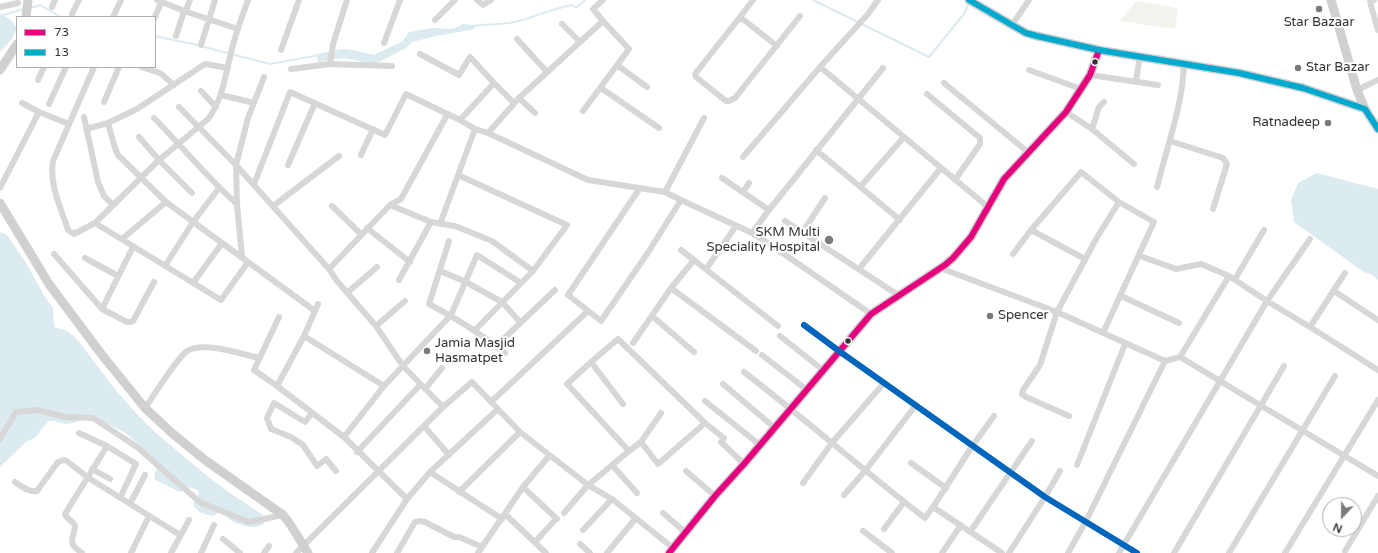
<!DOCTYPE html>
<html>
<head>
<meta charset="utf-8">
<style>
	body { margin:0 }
	#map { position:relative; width:1378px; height:553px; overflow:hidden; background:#fff; font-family:"Varela Round",sans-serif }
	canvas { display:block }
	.legend { position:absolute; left:16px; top:16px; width:140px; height:52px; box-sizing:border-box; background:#fff; border:1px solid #adadad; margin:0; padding:5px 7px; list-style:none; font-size:12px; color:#333 }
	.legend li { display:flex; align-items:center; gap:8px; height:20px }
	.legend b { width:20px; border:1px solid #adadad }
	.north { position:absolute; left:1322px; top:497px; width:40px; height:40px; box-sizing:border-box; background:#fff; border:1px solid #adadad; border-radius:50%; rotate:202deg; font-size:11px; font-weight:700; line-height:16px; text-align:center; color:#333 }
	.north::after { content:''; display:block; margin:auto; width:14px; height:18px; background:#7a7a7a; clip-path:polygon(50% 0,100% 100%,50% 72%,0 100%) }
</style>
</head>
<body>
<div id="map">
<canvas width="1378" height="553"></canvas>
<ul class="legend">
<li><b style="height:5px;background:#e5007d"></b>73</li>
<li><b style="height:5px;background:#00a9ce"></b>13</li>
</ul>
<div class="north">N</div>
</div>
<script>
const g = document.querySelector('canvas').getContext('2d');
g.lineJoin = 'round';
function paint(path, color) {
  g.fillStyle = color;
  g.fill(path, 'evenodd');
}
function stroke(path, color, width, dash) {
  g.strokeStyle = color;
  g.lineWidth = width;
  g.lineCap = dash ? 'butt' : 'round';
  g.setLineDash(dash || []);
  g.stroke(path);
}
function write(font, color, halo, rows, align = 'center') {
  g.font = font + ' "Varela Round",sans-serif';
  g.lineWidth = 4;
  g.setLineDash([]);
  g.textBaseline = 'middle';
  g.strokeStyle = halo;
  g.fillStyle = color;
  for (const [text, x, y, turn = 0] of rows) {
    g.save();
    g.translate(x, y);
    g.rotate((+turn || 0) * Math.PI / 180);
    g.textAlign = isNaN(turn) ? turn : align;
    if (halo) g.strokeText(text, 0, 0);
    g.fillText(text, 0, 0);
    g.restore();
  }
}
paint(new Path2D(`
	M 1136,1 L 1178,8 L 1175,29 L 1120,21 Z`), '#f1f3ec');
paint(new Path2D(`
	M 0,13 L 12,21 L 17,29 L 11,40 L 0,52 Z
	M 462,24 L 475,25 L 475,29 L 436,36 L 412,42 L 406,48 L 375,64 L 344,58 L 318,62 L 317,54 L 343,49 L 353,50 L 374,55 L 403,41 L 409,32 C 417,31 426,29 434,28 C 445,28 453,32 462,24 Z
	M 1317,173 L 1378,189 L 1378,280 L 1371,274 L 1364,272 L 1294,222 L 1291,200 L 1298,183 Z
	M 0,232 L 7,235 L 25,261 L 45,297 L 53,308 L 54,327 L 67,331 L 76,338 L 118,393 L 136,413 L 156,433 L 211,479 L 230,493 L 263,515 L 265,522 C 258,531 242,526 232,521 C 228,519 224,514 220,511 L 213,516 C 205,515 196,512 193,504 L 199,494 L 198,490 L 188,487 L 180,492 L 155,480 L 154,477 L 157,467 C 148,456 139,445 129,436 C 117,426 100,422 85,418 L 73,423 L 65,424 L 54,421 L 49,421 L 43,427 L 36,437 L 26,442 L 0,467 Z`), '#dbebef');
stroke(new Path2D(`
	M 813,0 L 929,57 L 964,14 L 969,3
	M 30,8 L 40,5 L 61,17
	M 0,16 L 24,9
	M 472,26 C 488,24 503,25 519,21 C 537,16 554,8 573,5 L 576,8 L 585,0
	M 155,36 L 193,44 L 270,64 L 320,55`), '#dbebef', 2);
stroke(new Path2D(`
	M 157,0 L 184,11 L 176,36
	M 477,0 L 483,5 L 491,0
	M 753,0 L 740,17 L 777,46
	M 1374,0 L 1370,2 L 1378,30
	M 0,7 L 18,3
	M 52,7 L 55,0
	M 184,11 L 238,29
	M 185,12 L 190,0
	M 72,14 L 79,0
	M 113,17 L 121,0
	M 155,17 L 162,0
	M 740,17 L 695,74 L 696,77 L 726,101 L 729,101 L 735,98 L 800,16
	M 435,20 L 455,0
	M 562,24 L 580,42
	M 1012,25 L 1029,0
	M 517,39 L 547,72
	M 384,43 L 400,0
	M 201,45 L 215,0
	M 281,50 L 299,0
	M 420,54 L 459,75 L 470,57 L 494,83 L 460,120
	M 330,64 L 333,44 L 347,0
	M 617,65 L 647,87
	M 94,67 L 53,161 C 49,185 61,208 68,230 L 74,234 L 95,223 L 221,300 L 248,262
	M 141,67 L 160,73 L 174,85
	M 820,67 L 988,207
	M 291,69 L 330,64 L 392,66
	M 1029,70 L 1081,89
	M 1090,75 L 1158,85
	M 38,80 L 44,67
	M 1136,81 L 1140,56
	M 494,83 L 514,103
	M 944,83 L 1029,153
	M 601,88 L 659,128
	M 1357,90 L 1378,80
	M 201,91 L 216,107
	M 927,94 L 980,138 L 980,144 L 955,180
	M 221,95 L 254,103
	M 519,98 L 535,113
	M 104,102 L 119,67
	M 22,103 L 39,112 L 69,124
	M 49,104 L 66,67
	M 179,107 L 236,165 L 329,269 L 337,281 L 376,326 L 403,366 L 443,407
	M 583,111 L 629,49 L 603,21 L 593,9 L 603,0
	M 1066,112 L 1092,129 L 1134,164
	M 84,117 L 98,182 L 104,196 L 113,205
	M 154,118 C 182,146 207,178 237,204
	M 108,123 L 115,148 L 118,155 L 166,202 L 315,311
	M 86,129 L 108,123 L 137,109 L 205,64 L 228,68
	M 1092,129 L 1099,107 L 1104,102
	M 488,133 L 519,98 L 603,21
	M 139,137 L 159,160 L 192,193
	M 1170,141 L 1223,158 L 1227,164 L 1213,209
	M 816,150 L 900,220
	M 361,155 L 373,129
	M 743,157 L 820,67 L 868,14 L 878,0
	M 288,165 L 315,103
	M 458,175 L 567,225 L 533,271 L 475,330
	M 722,178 L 769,210
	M 254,184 L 290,92 L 385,135 L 406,94 L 460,120 L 475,129 L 488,133 L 588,180 L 665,192 L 681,200 L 752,233 L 771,245 L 871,314
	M 860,187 L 904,137
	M 1157,187 C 1167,146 1183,105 1184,63
	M 0,188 L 39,112
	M 640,188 L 568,295 L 601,321 L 649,251 L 681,200
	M 665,192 L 704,118
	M 743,192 L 749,183
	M 390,205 L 431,222 L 455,226 L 492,241 L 533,271
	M 273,206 L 339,156
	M 332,206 L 362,235
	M 785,221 L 898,295
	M 95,223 L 159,160 L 208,119 C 223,99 225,76 231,53 C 235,35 242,17 248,0
	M 440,224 L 475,129
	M 367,228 L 410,262
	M 752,233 L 769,210 L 883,68
	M 802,233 L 825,198
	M 122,239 L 166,202
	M 449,241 L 429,304 C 456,318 481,334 505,353
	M 681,250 L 694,260
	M 54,254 L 102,309 L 127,322 L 131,322 L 133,321 L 154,282
	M 1013,254 L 1031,230
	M 1140,256 L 1176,269 L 1201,264 L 1229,276 L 1267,301 L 1310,327 L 1378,370
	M 242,257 L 237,204 L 236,165 L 248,118 L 264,77
	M 85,258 L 118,276
	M 1085,259 L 1031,230 L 1081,172 L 1119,202 L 1154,222 L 1103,333
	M 165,266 L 193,222 L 219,188
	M 940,268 L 1057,312 L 1165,361 L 1180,357 L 1378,476
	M 329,269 L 390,205 L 401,199 L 447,115
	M 706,269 L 736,226
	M 859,269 L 941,168
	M 440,271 L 464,281 L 502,302 L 520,322
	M 1235,279 L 1264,230
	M 399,280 L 431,222
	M 193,283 L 222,243
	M 671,288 L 756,351
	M 1334,291 L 1378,320
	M 348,292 L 377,267
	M 1121,296 L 1179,323
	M 102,309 L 133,247
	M 652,316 L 694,352
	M 279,317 L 254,370 L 277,386 L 344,437 L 407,499
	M 804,325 L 839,351 L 1045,497 L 1137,553
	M 376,326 L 405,301
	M 1310,327 L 1345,273
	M 304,336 L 384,386
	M 780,336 L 823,370
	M 633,343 L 671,288 L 694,260 L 778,326
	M 496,346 L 555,290
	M 762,355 L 807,390
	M 1180,357 L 1229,276
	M 744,372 C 805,419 864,471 925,518 L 933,507 L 1002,553
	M 723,384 L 775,428
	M 277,386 L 304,336 L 318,304
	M 425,389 L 442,368
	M 705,401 L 760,445
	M 491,402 L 588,311
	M 623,404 L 591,362 L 618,339 L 705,423 L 724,438 L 721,442 L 744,464
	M 145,408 C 154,395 177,358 187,351 C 205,341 241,354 259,358
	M 312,413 L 305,422 L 274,403 L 267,418 L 271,429 L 291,437 L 303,445 L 317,466 L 326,459 L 336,471
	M 1069,416 L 1026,397 L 1022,394 L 1023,390 L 1040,365 L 1057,312 L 1096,239 L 1119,202
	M 424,426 L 449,455
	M 79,433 L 107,446
	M 344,437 L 384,386 L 451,315 L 477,255 L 521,283
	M 0,439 L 16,412 L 38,410 L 65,417 L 93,418 L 137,447 L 201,503 L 249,522 L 283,515
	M 641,442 L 661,413
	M 629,451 L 641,442 L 658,464 L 705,423
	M 357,452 L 420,385
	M 911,463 L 946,488
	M 612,465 L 637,493
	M 1077,465 L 1125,344
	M 92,469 L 110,479
	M 686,471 L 715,496
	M 430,472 L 502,519
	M 15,482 C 21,486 29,493 37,491 L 58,462 L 64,460 L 67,461 L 87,477 L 180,535
	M 803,483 L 831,444 L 884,383
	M 523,487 L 557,519
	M 459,492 L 520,432
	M 844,495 L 865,471 L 916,405
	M 130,504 L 145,475
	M 933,507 L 973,445 L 994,416
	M 564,513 L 588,485 L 629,451 L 567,384 L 591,362
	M 663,513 L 686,533
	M 505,514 L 546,553
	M 884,529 L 904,502
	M 583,530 L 612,499
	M 863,531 L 892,553
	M 970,532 L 1032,441
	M 223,539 L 240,553
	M 535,542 L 554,521
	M 580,544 L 590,553
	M 1345,551 L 1378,496
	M 82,553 C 72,546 70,544 74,532 C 74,530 75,528 75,526 C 73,520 66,519 65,514 L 107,446 L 136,464 L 120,498
	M 131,553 L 149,516
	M 171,553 L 189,520
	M 201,553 L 214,525
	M 264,553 L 269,546
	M 296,553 L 443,407 L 472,382 L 520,432 L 588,485 L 612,499 L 673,548
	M 372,553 L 407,499 L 430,472 L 498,409
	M 397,553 L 415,522 L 421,521 L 425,522 L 454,537 L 459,537 L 482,547
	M 478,553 L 523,487 L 549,456
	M 607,553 L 636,518
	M 942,553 L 961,525
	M 1009,553 L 1045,497 L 1060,471
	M 1068,553 L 1086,521 L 1165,361
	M 1119,553 L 1267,301 L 1310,239
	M 1174,553 L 1284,366
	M 1229,553 L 1335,376
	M 1285,553 L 1378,400`), '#d7d7d7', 6);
stroke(new Path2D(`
	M 969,0 L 1012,25 L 1026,33 L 1037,36 L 1099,50 L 1239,73 L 1303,88 L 1365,109 L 1378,129
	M 1331,0 L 1357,90 L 1365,109
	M 26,17 L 28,0
	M 0,70 L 17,44
	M 0,203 L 49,284 L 102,355 L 145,408 L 173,434 L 205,460 L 283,515 L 290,524 L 308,553
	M 669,553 L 715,496 L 744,464 L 871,314 L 945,265 L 953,258 L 971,237 L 1004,179 L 1066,112 L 1090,75 L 1099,50`), '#d0d0d0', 9);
stroke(new Path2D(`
	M 669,553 L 715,496 L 744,464 L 871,314 L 945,265 L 953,258 L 971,237 L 1004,179 L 1066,112 L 1090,75 L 1099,50`), '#e5007d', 6);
stroke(new Path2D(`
	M 969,0 L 1012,25 L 1026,33 L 1037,36 L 1099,50 L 1239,73 L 1303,88 L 1365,109 L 1378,129`), '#00a9ce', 6);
stroke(new Path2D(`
	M 804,325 L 839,351 L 1045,497 L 1137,553`), '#0065bd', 6);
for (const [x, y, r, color] of [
	[1319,9,4,"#7a7a7a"],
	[1095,62,3.5,"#333"],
	[1298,68,4,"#7a7a7a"],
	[1328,123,4,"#7a7a7a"],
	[829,240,5,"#7a7a7a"],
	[990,316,4,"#7a7a7a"],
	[848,341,3.5,"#333"],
	[427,351,4,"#7a7a7a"]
]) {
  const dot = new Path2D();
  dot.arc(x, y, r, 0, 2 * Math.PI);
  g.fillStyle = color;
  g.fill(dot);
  stroke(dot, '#fff', 1.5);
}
write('13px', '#333', '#fff', [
	["Star Bazaar",1319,23,"center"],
	["Star Bazar",1306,68],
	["Ratnadeep",1320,123,"right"],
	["SKM Multi",820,233,"right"],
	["Speciality Hospital",820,248,"right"],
	["Spencer",998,316],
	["Jamia Masjid",435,344],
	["Hasmatpet",435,359]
], 'left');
</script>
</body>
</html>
